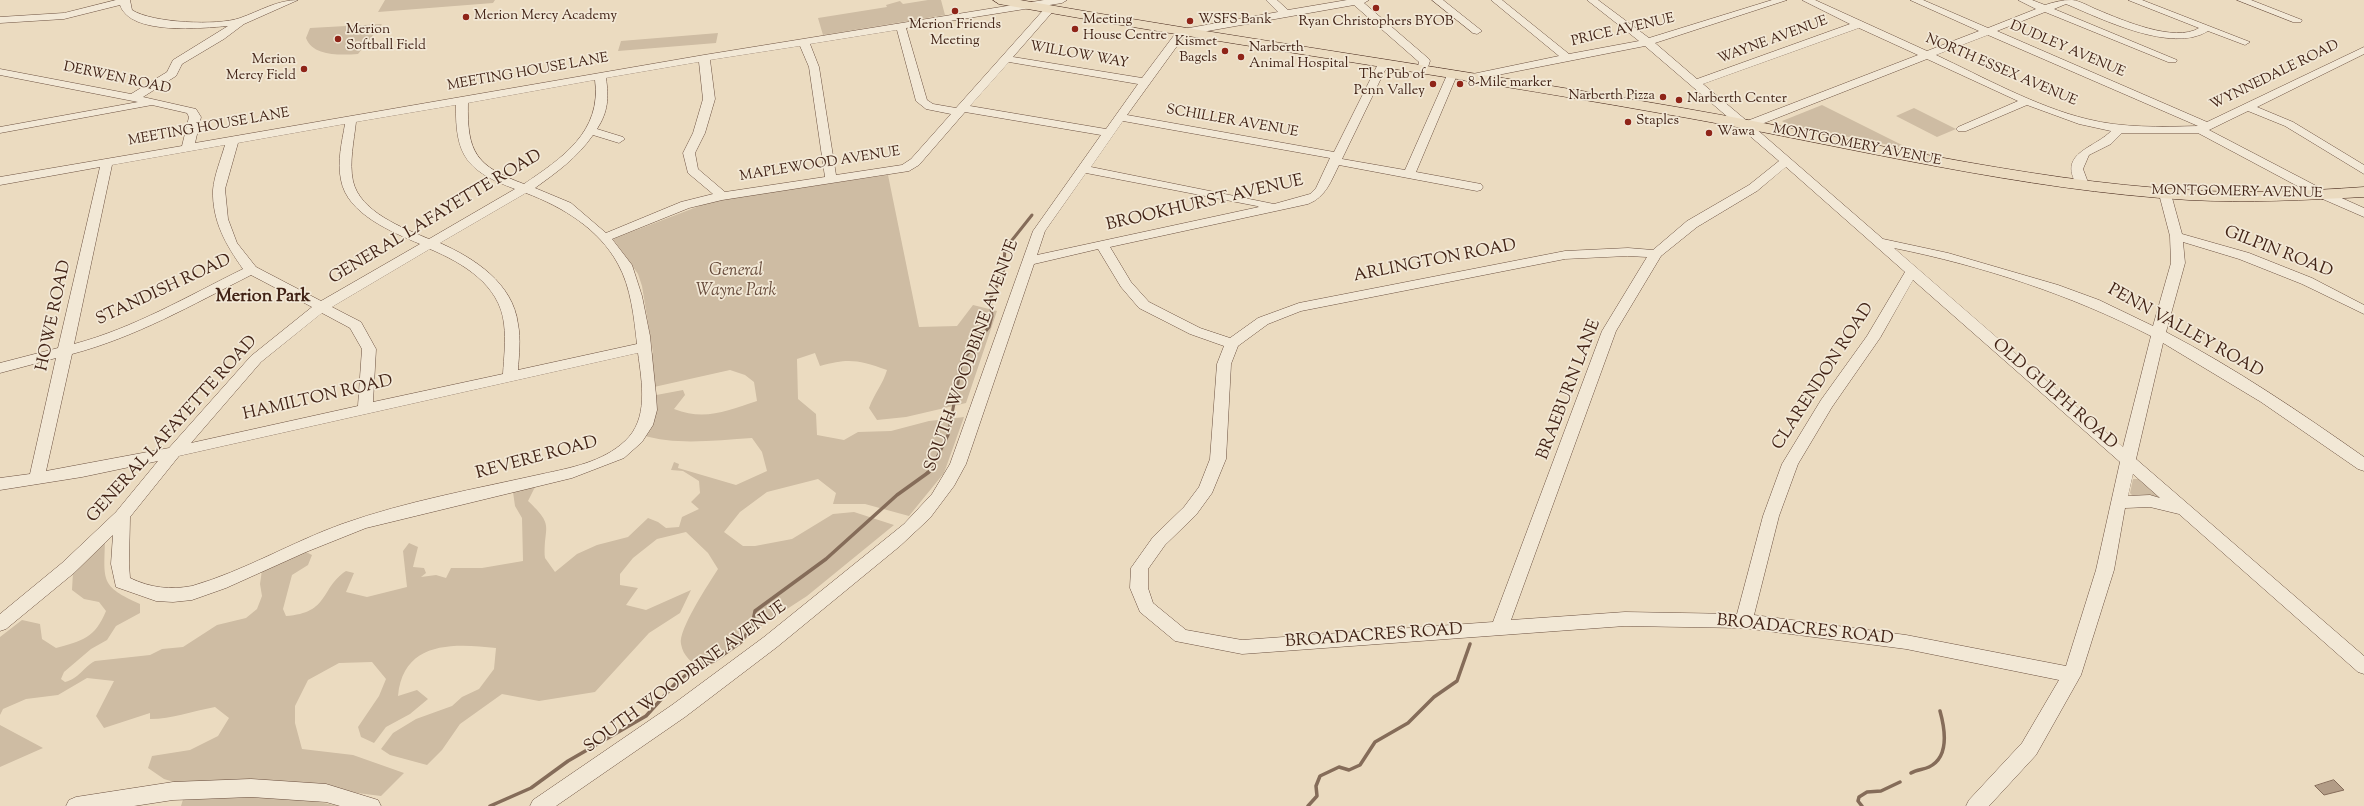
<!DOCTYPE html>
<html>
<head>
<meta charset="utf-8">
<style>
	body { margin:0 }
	canvas { display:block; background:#ebdbc0 }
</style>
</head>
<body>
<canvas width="2364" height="806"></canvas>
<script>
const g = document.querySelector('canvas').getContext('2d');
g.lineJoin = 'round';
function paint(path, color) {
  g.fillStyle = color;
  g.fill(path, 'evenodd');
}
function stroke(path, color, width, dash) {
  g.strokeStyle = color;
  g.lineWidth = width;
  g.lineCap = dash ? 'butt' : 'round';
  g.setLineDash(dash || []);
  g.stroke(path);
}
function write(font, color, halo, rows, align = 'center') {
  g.font = font + ' "Sorts Mill Goudy",serif';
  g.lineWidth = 3.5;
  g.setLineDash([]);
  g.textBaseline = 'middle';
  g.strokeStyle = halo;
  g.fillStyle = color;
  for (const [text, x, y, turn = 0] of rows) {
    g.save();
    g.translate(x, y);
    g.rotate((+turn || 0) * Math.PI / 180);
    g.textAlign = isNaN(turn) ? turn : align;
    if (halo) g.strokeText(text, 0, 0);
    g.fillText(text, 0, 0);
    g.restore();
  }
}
paint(new Path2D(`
	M 385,0 L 495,0 L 493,3 L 378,12 Z
	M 928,0 L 941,0 L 945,15 L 823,35 L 818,18 L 887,7 L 886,5 L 900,1 L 903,4 Z
	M 382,24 L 358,54 C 342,55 313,57 306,38 L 310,28 Z
	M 718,33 L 716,43 L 618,51 L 621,41 Z
	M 1822,105 L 1910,149 L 1787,125 L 1782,121 Z
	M 1914,108 L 1956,129 L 1937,137 L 1896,116 Z
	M 888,175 L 919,327 L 957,326 L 973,305 L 997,311 L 966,403 L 906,417 L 877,420 L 869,408 C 874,394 883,384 887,370 C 858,360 849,358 820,366 L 815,353 L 797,359 L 798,399 L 816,414 L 817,435 L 844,440 L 858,432 L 891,431 L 929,421 L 964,417 L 944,473 L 909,516 L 865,504 L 833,504 L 836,493 L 818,479 L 767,492 L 740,512 L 724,532 L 743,546 L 755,546 L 792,539 L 833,514 L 854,512 L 894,525 L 807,596 L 764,624 L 731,651 L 701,669 C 692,663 683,656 681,644 C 678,630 709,583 718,569 L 708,553 L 686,532 L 657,539 L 633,558 L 620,574 L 620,585 L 638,588 L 626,605 L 646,610 L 691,590 L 680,613 L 649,633 L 595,692 L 539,701 L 502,694 L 460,724 L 442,750 L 427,765 L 390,755 L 381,749 L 393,733 L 416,719 L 452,706 L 462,697 L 479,689 L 494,669 L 496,648 C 453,643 403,641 398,696 L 417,690 L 428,699 L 410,714 L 386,727 L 374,743 L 361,737 L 358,727 L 379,696 L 386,679 L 372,662 L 339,663 L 308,680 L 295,706 L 295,723 L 302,749 L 353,755 L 404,773 L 381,796 L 256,780 L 174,782 L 164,779 L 148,768 L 152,756 L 190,750 L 218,736 L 229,718 L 215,707 C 193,711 172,719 150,719 L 150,713 L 104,728 L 96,716 L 114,681 L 87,678 L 58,695 L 26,699 L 3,709 L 0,715 L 0,637 L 22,620 L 40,624 L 42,639 L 56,648 C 82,641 95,638 106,611 L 99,602 L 84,599 L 72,590 L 73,572 L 105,540 C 104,581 100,586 140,604 L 140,613 L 116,626 L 107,640 L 91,649 L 64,672 L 61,679 L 65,682 C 80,678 82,668 95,661 L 150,655 L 162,649 L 183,647 L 217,625 L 246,618 L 257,609 L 262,596 L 260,584 L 262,570 L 304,551 L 312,555 L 308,565 L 292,575 L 283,609 L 286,616 C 330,613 320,588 346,571 L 354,573 L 346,592 L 367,597 L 407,587 L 403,551 L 409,543 L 418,547 L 413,567 L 424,568 L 426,573 L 421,577 L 436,575 L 446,578 L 451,568 L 482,568 L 523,561 L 522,518 L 515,506 L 513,492 L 536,485 L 528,501 C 556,527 543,526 545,558 L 555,572 L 577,554 L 597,545 L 628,537 L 648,518 L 658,522 L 666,528 L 679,527 L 682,517 L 699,509 L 691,502 L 700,493 L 699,481 L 683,471 L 671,470 L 674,462 L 679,464 L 678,468 L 736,485 L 767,471 L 762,452 L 752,438 C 716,440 677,446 642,435 L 651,396 L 683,390 L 685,395 L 674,409 C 705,421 726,411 757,401 L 754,382 L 745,375 L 730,370 L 654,387 L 650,354 L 653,353 L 642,286 L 638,274 L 613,239 L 715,200 Z
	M 2133,479 L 2140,479 L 2165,498 L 2133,496 L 2130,493 Z
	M 0,725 L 43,748 L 0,767 Z
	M 185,793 L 303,799 L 339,806 L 181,806 Z`), '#cebca3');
const water = new Path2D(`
	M 2334,780 L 2344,790 L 2324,795 L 2315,786 Z`);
paint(water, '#b29c86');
stroke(water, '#856c59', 1);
stroke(new Path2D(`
	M 927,473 L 931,470 L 948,435 L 962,361 L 989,327 L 992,316 L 990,299 L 1003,274 L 1005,249 L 1032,215`), '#856c59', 3);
stroke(new Path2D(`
	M 1911,773 C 1917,769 1923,770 1929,767 C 1950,757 1945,729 1940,711
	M 490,806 L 531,788 L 568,761 L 646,716 L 676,683 L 697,666 L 714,661 L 741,642 L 752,626 L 755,611 L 826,559 L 897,495 L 929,472
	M 1308,806 L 1317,796 L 1316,786 L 1320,776 L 1339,767 L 1349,770 L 1360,765 L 1375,742 L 1408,723 L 1434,697 L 1457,681 L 1470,644
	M 1862,806 L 1858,801 L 1859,797 L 1867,792 L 1881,791 L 1900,782`), '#856c59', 3.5);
const minor = new Path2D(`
	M 116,0 L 130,0 L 132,10 C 152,23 218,26 240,18 C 260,11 277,0 298,0 L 244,24 L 224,39 L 182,64 L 176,76 L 143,97 L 196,109 L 201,117 L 195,143 L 704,55 L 1044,0 L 1067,0 L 1062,3 L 906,28 L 927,100 L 933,104 L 956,108 L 1046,7 L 1054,7 L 1055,9 L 1013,57 L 1142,78 L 1178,30 L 1278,12 L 1266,0 L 1277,0 L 1288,10 L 1347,0 L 1369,0 L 1364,3 L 1429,59 L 1430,61 L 1426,73 L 1418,73 L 1417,71 L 1419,62 L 1354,5 L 1185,35 L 1127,115 L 1334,152 L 1378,64 L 1383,61 L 1388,64 L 1342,159 L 1405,170 L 1447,75 L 1452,72 L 1457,75 L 1416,172 L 1481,184 L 1483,187 L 1481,190 L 1477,191 L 1339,165 C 1331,181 1326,197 1308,204 L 1110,247 L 1131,282 L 1149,302 L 1200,328 L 1230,338 L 1258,318 L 1299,303 L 1565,251 L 1628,248 L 1653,250 L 1687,221 L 1749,185 L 1779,161 L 1645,46 L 1467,81 L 1463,80 L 1463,76 L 1559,56 L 1491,0 L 1502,0 L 1569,54 L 1639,41 L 1587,0 L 1598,0 L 1649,38 L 1772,0 L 1787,0 L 1655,43 L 1697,79 L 1850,24 L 1802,0 L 1815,0 L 1927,51 L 1979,31 L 1910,0 L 1923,0 L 1988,28 L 2036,9 L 2018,0 L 2032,0 L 2045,5 C 2054,2 2062,0 2072,0 C 2081,1 2090,7 2098,10 C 2122,20 2175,43 2199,28 L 2128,0 L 2142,0 L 2250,42 L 2245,45 L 2208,31 C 2172,54 2102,19 2066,4 L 2054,9 L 2177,60 L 2176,62 L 2168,62 L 2045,12 L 1997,31 L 2207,122 L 2364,47 L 2364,54 L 2257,107 L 2293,122 L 2364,165 L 2364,174 L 2285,126 L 2248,111 L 2209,130 L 2326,191 L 2364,208 L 2364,217 L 2318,197 L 2198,133 L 2122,133 L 2111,144 L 2089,155 L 2083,169 L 2089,185 L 2087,188 L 2079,188 C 2055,153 2094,149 2111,131 L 2079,124 L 2027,105 L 1966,131 L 1958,131 L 1956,129 L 1958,127 L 2018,101 L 1927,59 L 1754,127 L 1883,239 L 1948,253 L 2058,285 L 2099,300 L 2153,326 L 2171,263 L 2170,236 L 2159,194 L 2165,190 L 2171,194 L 2182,234 L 2249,253 L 2312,278 L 2364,305 L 2364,314 L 2302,284 L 2239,259 L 2183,242 L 2185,263 L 2166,332 C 2235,368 2300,412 2364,457 L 2364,471 L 2358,469 L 2261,402 L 2163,343 L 2136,459 L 2364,656 L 2364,674 L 2358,672 L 2179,514 L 2150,507 L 2125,508 L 2114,570 L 2081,675 L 2036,755 L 1989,806 L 1966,806 L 1969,800 L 2022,743 L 2059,680 L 1906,649 L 1744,628 L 1625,626 L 1242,654 L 1175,641 L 1140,612 L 1130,588 L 1131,568 L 1153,537 L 1184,507 L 1199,487 L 1210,459 L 1217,364 L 1224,346 L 1190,334 L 1139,308 L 1121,287 L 1098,249 L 1034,264 L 966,464 L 954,486 L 930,518 L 900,546 L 777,647 L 685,717 L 556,806 L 530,806 L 533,800 L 672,705 L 764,637 L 904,524 L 932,494 L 950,464 L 1033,231 L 1101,135 L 965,112 L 919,165 L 909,171 L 722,200 L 689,208 L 612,239 L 632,265 L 642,296 L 650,336 L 656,395 L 657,410 L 653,425 L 642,442 L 624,458 L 572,478 L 366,528 L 306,552 L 226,588 L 192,600 L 173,602 L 156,601 L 116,587 L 111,564 L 113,535 L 74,573 L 6,629 L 0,631 L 0,614 L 62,563 L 116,512 L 158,461 L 82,477 L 0,490 L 0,478 L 30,474 L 56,358 L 0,373 L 0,363 L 58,348 L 100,167 L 0,185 L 0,177 L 182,146 L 189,117 L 187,113 L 152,105 L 0,133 L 0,127 L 138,102 L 0,75 L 0,69 L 131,94 L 167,72 L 173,60 L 228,26 C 203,28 130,36 120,5 L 64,19 L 0,23 L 0,17 L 64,13 ZM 1859,28 L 1918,55 L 1747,121 L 1703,84 ZM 897,30 L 916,101 L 926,109 L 951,114 L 911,159 L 902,165 L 836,175 L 819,67 L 810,44 ZM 1988,35 L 2198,126 C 2161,127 2122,128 2087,119 C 2037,107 1983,77 1936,55 ZM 800,46 L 809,67 L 825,177 L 725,192 L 698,169 L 695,153 L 705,133 L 715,99 L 710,60 ZM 699,62 L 703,99 L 693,133 L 683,153 L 688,173 L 713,194 L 681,202 L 606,233 L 571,203 L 535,188 C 557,172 577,158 593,135 L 619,143 L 625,139 L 623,137 L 597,129 C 608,112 609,98 606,78 ZM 1009,62 L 1138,84 L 1106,129 L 970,106 ZM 595,80 C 602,132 562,158 524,184 C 476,166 467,153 468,103 ZM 456,105 C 455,156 467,171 515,189 L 429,239 C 403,228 360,212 353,181 C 349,162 354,141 356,122 ZM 1123,121 L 1330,158 L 1316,188 L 1310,194 L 1274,204 L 1091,167 ZM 345,124 C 342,142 337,161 341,180 C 347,214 392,232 420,244 L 321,301 L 256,267 L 237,243 L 228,219 L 225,189 L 238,143 ZM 225,145 C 221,159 214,176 213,190 C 212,221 226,245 243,269 C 188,296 134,328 74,344 L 112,165 ZM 1786,167 L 1905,272 L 1867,336 L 1821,400 L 1782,464 L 1763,516 L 1737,614 L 1625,612 L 1511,620 L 1616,331 L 1661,256 L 1697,227 L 1757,191 ZM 1086,173 L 1257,206 L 1259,207 L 1037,255 L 1045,231 ZM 526,193 C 563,207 599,229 618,264 C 631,287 634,318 637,344 L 518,370 C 519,355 521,339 518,324 C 513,283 474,258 440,243 ZM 1894,248 C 1983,266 2071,295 2151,336 L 2123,447 ZM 430,249 C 463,263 500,285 504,324 C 506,341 504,357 503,374 L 373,402 L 376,349 L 361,322 L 332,307 ZM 1628,256 L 1647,257 L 1602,331 L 1493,622 L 1242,640 L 1186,630 L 1153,603 L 1148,588 L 1148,569 L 1165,545 L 1196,515 L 1212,493 L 1226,459 L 1231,364 L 1238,346 L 1268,324 L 1301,311 L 1565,259 ZM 251,275 L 312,307 L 251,356 L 169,448 L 46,471 L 72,354 C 136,337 192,305 251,275 ZM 1913,280 L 2120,462 L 2096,570 L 2066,666 L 1906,635 L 1754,615 L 1779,516 L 1798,464 L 1832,407 L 1880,338 ZM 322,313 L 350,328 L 362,349 L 358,406 L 191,443 L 261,362 ZM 638,353 C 642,383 649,419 625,441 C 603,462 570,468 542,474 C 475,489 407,501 342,524 C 292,542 244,571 192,586 C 170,590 151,588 130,578 L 129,564 L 130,517 L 179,456 ZM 2133,474 L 2160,498 L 2150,495 L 2128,496 Z
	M 1432,0 L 1443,0 L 1482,31 L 1477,34 L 1473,33 Z
	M 2237,0 L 2251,0 L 2302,20 L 2301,22 L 2293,22 Z
	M 251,779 L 326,784 L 378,800 L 381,806 L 340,806 L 326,802 L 251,797 L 173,800 L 134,806 L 66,806 L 69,800 L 76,797 L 173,782 Z`);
const major = new Path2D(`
	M 993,0 L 1020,0 C 1242,39 1466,70 1688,109 C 1854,138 2018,180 2187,190 C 2246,194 2305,191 2364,187 L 2364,197 C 2306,200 2247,203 2189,200 C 2020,190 1855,148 1688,118 C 1488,82 1286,53 1085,19 L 999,4 Z`);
stroke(minor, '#6c5140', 1);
stroke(major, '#422316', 1);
paint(minor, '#f2e8d6');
paint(major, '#ebdbc0');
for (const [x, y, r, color] of [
	[1376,8,4,"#8f2418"],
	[955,11,4,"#8f2418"],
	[466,17,4,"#8f2418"],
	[1190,21,4,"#8f2418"],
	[1075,29,4,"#8f2418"],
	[338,39,4,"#8f2418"],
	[1225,51,4,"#8f2418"],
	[1241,57,4,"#8f2418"],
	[304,69,4,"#8f2418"],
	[1433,84,4,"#8f2418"],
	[1460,84,4,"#8f2418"],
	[1663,97,4,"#8f2418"],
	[1679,100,4,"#8f2418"],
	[1628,122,4,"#8f2418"],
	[1709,133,4,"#8f2418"]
]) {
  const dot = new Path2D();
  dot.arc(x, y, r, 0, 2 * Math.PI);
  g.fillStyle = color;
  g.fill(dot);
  stroke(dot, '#f2e8d6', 1.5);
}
write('14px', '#422316', '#f2e8d6', [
	["Merion Mercy Academy",474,17],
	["Meeting",1083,21],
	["House Centre",1083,37],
	["WSFS Bank",1198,21],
	["Ryan Christophers BYOB",1376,23,"center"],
	["Merion Friends",955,26,"center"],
	["Meeting",955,42,"center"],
	["Merion",346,31],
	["Softball Field",346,47],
	["Kismet",1217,43,"right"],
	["Bagels",1217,59,"right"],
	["Narberth",1249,49],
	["Animal Hospital",1249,65],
	["Merion",296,61,"right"],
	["Mercy Field",296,77,"right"],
	["The Pub of",1425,76,"right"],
	["Penn Valley",1425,92,"right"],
	["8-Mile marker",1468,84],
	["Narberth Pizza",1655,97,"right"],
	["Narberth Center",1687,100],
	["Staples",1636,122],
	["Wawa",1717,133]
], 'left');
write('14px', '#422316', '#f2e8d6', [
	["PRICE AVENUE",1623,31,-13],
	["WAYNE AVENUE",1773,41,-20],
	["DUDLEY AVENUE",2067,50,23],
	["WILLOW WAY",1079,56,10],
	["NORTH ESSEX AVENUE",2001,71,23],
	["MEETING HOUSE LANE",528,73,-10],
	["WYNNEDALE ROAD",2275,76,-26],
	["DERWEN ROAD",117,79,12],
	["SCHILLER AVENUE",1232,122,10],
	["MEETING HOUSE LANE",209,128,-10],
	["MONTGOMERY AVENUE",1857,146,11],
	["MAPLEWOOD AVENUE",820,165,-9],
	["MONTGOMERY AVENUE",2237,193,1]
]);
write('17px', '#422316', '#f2e8d6', [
	["BROOKHURST AVENUE",1205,204,-13],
	["GENERAL LAFAYETTE ROAD",436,218,-31],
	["GILPIN ROAD",2278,253,21],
	["ARLINGTON ROAD",1435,262,-11],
	["STANDISH ROAD",164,291,-25],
	["HOWE ROAD",55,316,-78],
	["PENN VALLEY ROAD",2185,332,29],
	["SOUTH WOODBINE AVENUE",973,356,-70],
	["CLARENDON ROAD",1824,377,-57],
	["BRAEBURN LANE",1570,390,-69],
	["OLD GULPH ROAD",2054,395,41],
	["HAMILTON ROAD",318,399,-13],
	["GENERAL LAFAYETTE ROAD",173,430,-48],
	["REVERE ROAD",537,459,-15],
	["BROADACRES ROAD",1805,631,6],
	["BROADACRES ROAD",1374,637,-4],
	["SOUTH WOODBINE AVENUE",686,678,-36]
]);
write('italic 17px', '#654939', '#f2e8d6', [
	["General",736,272],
	["Wayne Park",736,292]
]);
write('bold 18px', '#422316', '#f2e8d6', [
	["Merion Park",263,298]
]);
</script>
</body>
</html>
